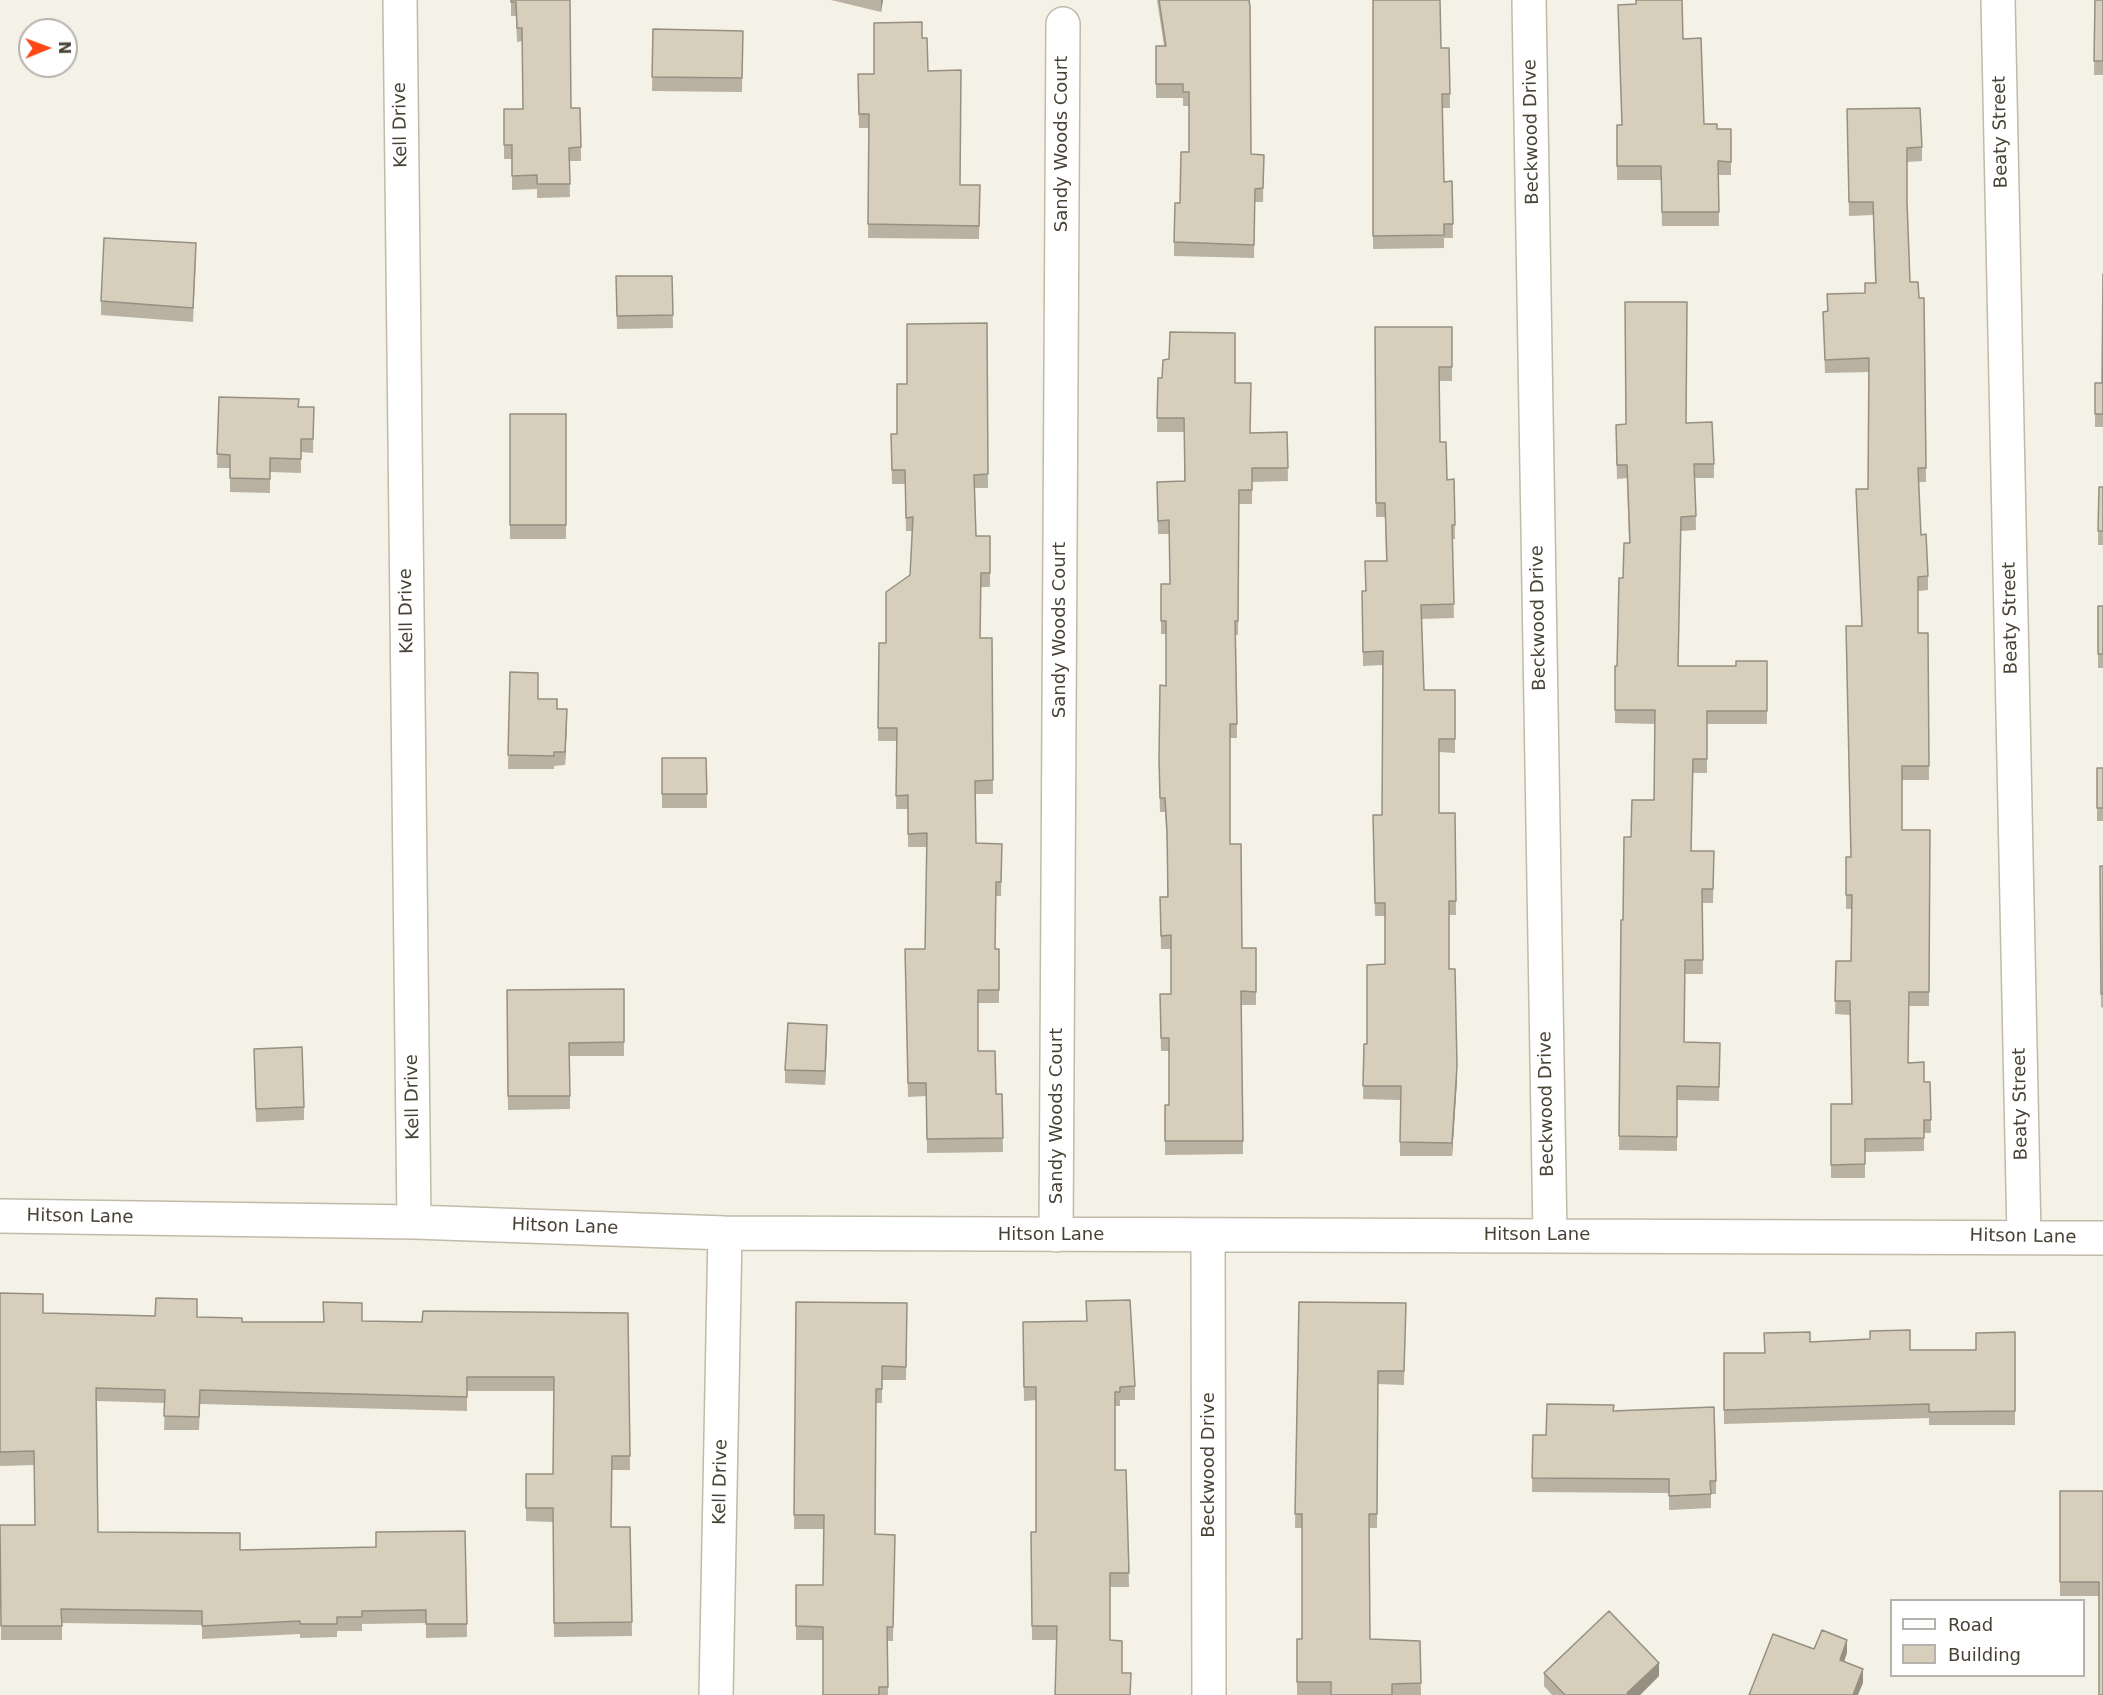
<!DOCTYPE html>
<html>
<head>
<meta charset="utf-8">
<style>
	body { margin:0 }
	#map { position:relative; width:2103px; height:1695px; overflow:hidden; background:#f4f1e6; font-family:"DejaVu Sans",sans-serif }
	canvas { display:block }
	.legend { position:absolute; left:1890px; top:1599px; width:195px; height:78px; box-sizing:border-box; background:#fff; border:2px solid #b6b3ae; margin:0; padding:8px 10px; list-style:none; font-size:18px; color:#484235 }
	.legend li { display:flex; align-items:center; gap:12px; height:30px }
	.legend b { width:30px; border:2px solid #b6b3ae }
	.north { position:absolute; left:18px; top:18px; width:60px; height:60px; box-sizing:border-box; background:#fff; border:2px solid #b6b3ae; border-radius:50%; rotate:89deg; font-size:16px; font-weight:700; line-height:24px; text-align:center; color:#484235 }
	.north::after { content:''; display:block; margin:auto; width:21px; height:27px; background:#ff4713; clip-path:polygon(50% 0,100% 100%,50% 72%,0 100%) }
</style>
</head>
<body>
<div id="map">
<canvas width="2103" height="1695"></canvas>
<ul class="legend">
<li><b style="height:8px;background:#fff"></b>Road</li>
<li><b style="height:16px;background:#d7cebb"></b>Building</li>
</ul>
<div class="north">N</div>
</div>
<script>
const g = document.querySelector('canvas').getContext('2d');
g.lineJoin = 'round';
function stroke(path, color, width, dash) {
  g.strokeStyle = color;
  g.lineWidth = width;
  g.lineCap = dash ? 'butt' : 'round';
  g.setLineDash(dash || []);
  g.stroke(path);
}
function paint(path, color) {
  g.fillStyle = color;
  g.fill(path, 'evenodd');
}
function write(font, color, halo, rows, align = 'center') {
  g.font = font + ' "DejaVu Sans",sans-serif';
  g.lineWidth = 5;
  g.setLineDash([]);
  g.textBaseline = 'middle';
  g.strokeStyle = halo;
  g.fillStyle = color;
  for (const [text, x, y, turn = 0] of rows) {
    g.save();
    g.translate(x, y);
    g.rotate((+turn || 0) * Math.PI / 180);
    g.textAlign = isNaN(turn) ? turn : align;
    if (halo) g.strokeText(text, 0, 0);
    g.fillText(text, 0, 0);
    g.restore();
  }
}
const minor = new Path2D(`
	M 400,0 L 414,1222
	M 1529,0 L 1550,1235
	M 1998,0 L 2024,1236
	M 0,1216 L 414,1222 L 725,1233 L 2103,1238
	M 1056,1235 L 1063,24
	M 1208,1235 L 1209,1695
	M 716,1695 L 725,1233`);
stroke(minor, '#c1baa8', 36);
stroke(minor, '#fff', 33);
paint(new Path2D(`
	M 511,0 L 570,0 L 571,108 L 581,147 L 581,161 L 569,161 L 570,197 L 537,198 L 537,189 L 512,190 L 512,159 L 504,159 L 504,109 L 523,109 L 522,41 L 517,42 L 516,16 L 511,16 Z
	M 831,0 L 883,0 L 881,12 Z
	M 1157,0 L 1249,0 L 1251,154 L 1264,155 L 1263,202 L 1255,202 L 1254,258 L 1174,256 L 1174,242 L 1189,152 L 1189,106 L 1183,106 L 1183,98 L 1156,98 L 1156,46 L 1164,46 Z
	M 1373,0 L 1441,48 L 1449,48 L 1450,108 L 1442,108 L 1444,182 L 1452,181 L 1453,238 L 1444,238 L 1444,248 L 1373,249 Z
	M 2095,0 L 2103,0 L 2103,75 L 2094,75 Z
	M 1635,4 L 1683,39 L 1704,124 L 1717,129 L 1731,129 L 1731,175 L 1718,175 L 1719,226 L 1662,226 L 1661,180 L 1617,180 L 1617,125 L 1622,125 L 1618,5 Z
	M 653,29 L 743,31 L 742,92 L 652,91 Z
	M 922,38 L 928,71 L 960,185 L 980,185 L 979,239 L 868,238 L 869,128 L 859,128 L 858,74 L 874,74 Z
	M 1847,109 L 1922,147 L 1922,161 L 1907,162 L 1907,201 L 1910,282 L 1919,298 L 1924,298 L 1926,482 L 1919,482 L 1921,535 L 1928,576 L 1928,590 L 1918,591 L 1918,633 L 1928,633 L 1929,780 L 1902,780 L 1902,830 L 1930,830 L 1929,1006 L 1909,1006 L 1908,1063 L 1924,1082 L 1930,1082 L 1931,1133 L 1924,1133 L 1924,1151 L 1865,1152 L 1865,1178 L 1831,1178 L 1831,1104 L 1852,1104 L 1850,1015 L 1835,1014 L 1836,961 L 1851,961 L 1852,909 L 1846,909 L 1846,857 L 1851,857 L 1862,626 L 1856,489 L 1868,489 L 1869,372 L 1825,373 L 1823,312 L 1827,311 L 1827,294 L 1865,293 L 1875,283 L 1873,215 L 1849,216 Z
	M 196,256 L 193,322 L 101,315 L 101,301 Z
	M 2103,274 L 2103,427 L 2095,427 L 2095,383 L 2102,383 Z
	M 616,276 L 672,276 L 673,328 L 617,329 Z
	M 987,323 L 988,488 L 975,488 L 976,536 L 990,536 L 990,587 L 981,587 L 980,638 L 992,638 L 993,794 L 975,794 L 976,843 L 1002,857 L 1001,896 L 996,896 L 995,949 L 999,949 L 999,1003 L 978,1003 L 978,1051 L 996,1094 L 1002,1094 L 1003,1152 L 927,1153 L 926,1096 L 908,1097 L 905,949 L 925,949 L 927,847 L 908,847 L 908,809 L 896,809 L 897,741 L 878,741 L 879,643 L 886,643 L 910,575 L 912,531 L 906,531 L 905,484 L 892,484 L 891,434 L 897,434 L 907,384 Z
	M 1375,327 L 1452,327 L 1452,381 L 1440,381 L 1440,442 L 1447,480 L 1454,479 L 1455,539 L 1452,539 L 1454,618 L 1422,619 L 1424,690 L 1455,690 L 1455,753 L 1439,752 L 1439,813 L 1455,813 L 1456,915 L 1449,915 L 1449,969 L 1457,1080 L 1452,1156 L 1400,1156 L 1400,1100 L 1363,1099 L 1364,1044 L 1367,1044 L 1385,964 L 1385,916 L 1375,916 L 1373,829 L 1382,815 L 1383,665 L 1363,666 L 1362,591 L 1365,591 L 1386,561 L 1385,517 L 1376,517 Z
	M 1158,378 L 1250,433 L 1287,432 L 1288,481 L 1252,482 L 1252,504 L 1239,504 L 1238,635 L 1236,635 L 1237,738 L 1230,738 L 1230,844 L 1242,948 L 1256,948 L 1256,1005 L 1241,1005 L 1243,1154 L 1165,1155 L 1165,1105 L 1169,1105 L 1169,1051 L 1161,1051 L 1160,994 L 1171,994 L 1171,949 L 1161,949 L 1160,897 L 1167,897 L 1167,845 L 1165,812 L 1160,812 L 1159,760 L 1166,686 L 1166,634 L 1161,634 L 1161,584 L 1170,584 L 1169,534 L 1158,534 L 1157,482 L 1184,481 L 1184,432 L 1157,432 Z
	M 219,397 L 299,407 L 314,407 L 313,453 L 301,452 L 301,473 L 270,472 L 270,493 L 230,492 L 230,468 L 217,468 Z
	M 510,414 L 566,414 L 566,539 L 510,539 Z
	M 1686,423 L 1714,464 L 1714,478 L 1695,478 L 1696,530 L 1681,531 L 1678,666 L 1736,666 L 1767,661 L 1767,724 L 1707,724 L 1707,773 L 1693,773 L 1691,851 L 1714,851 L 1713,903 L 1702,903 L 1703,974 L 1685,974 L 1684,1042 L 1720,1043 L 1719,1101 L 1677,1100 L 1677,1151 L 1619,1150 L 1621,920 L 1623,920 L 1631,837 L 1654,800 L 1655,724 L 1615,723 L 1615,666 L 1617,666 L 1623,578 L 1629,543 L 1627,478 L 1617,479 L 1616,438 L 1625,424 Z
	M 2099,487 L 2103,487 L 2103,545 L 2098,545 Z
	M 2098,606 L 2103,606 L 2103,668 L 2098,668 Z
	M 510,672 L 538,699 L 557,709 L 567,722 L 565,765 L 554,766 L 554,769 L 508,769 Z
	M 662,758 L 706,758 L 707,808 L 662,808 Z
	M 2097,768 L 2103,768 L 2103,821 L 2097,821 Z
	M 2100,866 L 2103,866 L 2103,1008 L 2101,1007 Z
	M 624,989 L 624,1056 L 570,1056 L 570,1109 L 508,1110 L 507,990 Z
	M 827,1039 L 825,1085 L 785,1083 L 785,1070 Z
	M 254,1049 L 304,1107 L 304,1120 L 256,1122 Z
	M 0,1293 L 43,1313 L 197,1317 L 242,1322 L 362,1321 L 422,1322 L 628,1313 L 630,1470 L 612,1470 L 611,1527 L 630,1527 L 632,1636 L 554,1637 L 553,1522 L 526,1521 L 526,1474 L 553,1474 L 553,1391 L 467,1391 L 467,1411 L 200,1404 L 199,1430 L 164,1430 L 165,1403 L 97,1401 L 98,1532 L 240,1550 L 376,1547 L 465,1531 L 467,1637 L 426,1638 L 426,1623 L 362,1624 L 362,1631 L 337,1631 L 337,1637 L 300,1638 L 300,1634 L 202,1639 L 202,1625 L 62,1623 L 62,1640 L 1,1640 L 0,1525 L 35,1525 L 34,1465 L 0,1466 Z
	M 796,1302 L 907,1303 L 906,1380 L 882,1380 L 882,1403 L 876,1403 L 875,1534 L 895,1535 L 893,1641 L 887,1641 L 888,1695 L 823,1695 L 823,1640 L 796,1640 L 796,1585 L 823,1585 L 824,1529 L 794,1529 Z
	M 1299,1302 L 1406,1303 L 1404,1385 L 1378,1384 L 1377,1528 L 1370,1528 L 1370,1639 L 1420,1641 L 1421,1695 L 1297,1695 L 1297,1639 L 1302,1639 L 1302,1528 L 1295,1528 Z
	M 2015,1332 L 2015,1425 L 1929,1425 L 1929,1418 L 1724,1424 L 1724,1353 L 1765,1353 L 1810,1342 L 1910,1350 L 1976,1350 Z
	M 1023,1336 L 1135,1386 L 1135,1400 L 1120,1400 L 1120,1406 L 1115,1406 L 1115,1470 L 1126,1470 L 1129,1587 L 1110,1587 L 1110,1640 L 1122,1673 L 1131,1695 L 1056,1640 L 1032,1640 L 1031,1532 L 1036,1532 L 1036,1400 L 1024,1401 Z
	M 1613,1411 L 1716,1481 L 1716,1494 L 1711,1494 L 1711,1508 L 1669,1510 L 1669,1493 L 1532,1492 L 1533,1435 L 1546,1435 Z
	M 2060,1491 L 2103,1491 L 2099,1596 L 2060,1596 Z
	M 1544,1673 L 1659,1676 L 1640,1695 L 1552,1695 L 1544,1686 Z`), '#b9b1a1');
paint(new Path2D(`
	M 881,0 L 883,0 L 881,12 Z
	M 567,709 L 567,722 L 565,765 L 565,752 Z
	M 827,1025 L 827,1039 L 825,1085 L 825,1071 Z
	M 1457,1066 L 1457,1080 L 1452,1156 L 1452,1143 Z
	M 1847,1640 L 1847,1653 L 1840,1674 L 1840,1660 Z
	M 1659,1663 L 1659,1676 L 1640,1695 L 1627,1695 L 1627,1693 Z
	M 1863,1669 L 1863,1683 L 1858,1695 L 1853,1695 Z`), '#969083');
const building = new Path2D(`
	M 511,0 L 570,0 L 571,108 L 580,108 L 581,147 L 569,148 L 570,184 L 537,184 L 537,175 L 512,176 L 512,145 L 504,145 L 504,109 L 523,109 L 522,28 L 517,28 L 516,2 L 511,2 Z
	M 1159,0 L 1249,0 L 1250,7 L 1251,154 L 1264,155 L 1263,188 L 1255,189 L 1254,245 L 1174,242 L 1175,203 L 1180,203 L 1181,152 L 1189,152 L 1189,92 L 1183,92 L 1183,84 L 1156,84 L 1156,46 L 1166,46 Z
	M 1373,0 L 1440,0 L 1441,48 L 1449,48 L 1450,94 L 1442,94 L 1444,182 L 1452,181 L 1453,224 L 1444,224 L 1444,235 L 1373,236 Z
	M 1636,0 L 1682,0 L 1683,39 L 1701,38 L 1704,124 L 1717,124 L 1717,129 L 1731,129 L 1731,162 L 1718,161 L 1719,212 L 1662,212 L 1661,166 L 1617,166 L 1617,125 L 1622,125 L 1618,5 L 1636,4 Z
	M 2095,0 L 2103,0 L 2103,61 L 2094,61 Z
	M 922,22 L 922,38 L 927,38 L 928,71 L 961,70 L 960,185 L 980,185 L 979,226 L 868,224 L 869,114 L 859,114 L 858,74 L 874,74 L 874,23 Z
	M 653,29 L 743,31 L 742,78 L 652,77 Z
	M 1920,108 L 1922,147 L 1907,148 L 1907,201 L 1910,282 L 1918,282 L 1919,298 L 1924,298 L 1926,468 L 1918,468 L 1921,535 L 1926,534 L 1928,576 L 1918,577 L 1918,633 L 1928,633 L 1929,766 L 1902,766 L 1902,830 L 1930,830 L 1929,992 L 1909,992 L 1908,1063 L 1924,1062 L 1924,1082 L 1930,1082 L 1931,1120 L 1924,1120 L 1924,1138 L 1865,1139 L 1865,1164 L 1831,1165 L 1831,1104 L 1852,1104 L 1850,1001 L 1835,1001 L 1836,961 L 1851,961 L 1852,895 L 1846,895 L 1846,857 L 1851,857 L 1846,626 L 1862,626 L 1856,489 L 1868,489 L 1869,358 L 1825,360 L 1823,312 L 1828,311 L 1827,294 L 1865,293 L 1865,283 L 1876,283 L 1873,202 L 1849,202 L 1847,109 Z
	M 104,238 L 196,243 L 193,308 L 101,301 Z
	M 2103,274 L 2103,414 L 2095,414 L 2095,383 L 2102,383 Z
	M 616,276 L 672,276 L 673,315 L 617,316 Z
	M 1625,302 L 1687,302 L 1686,423 L 1712,422 L 1714,464 L 1694,464 L 1696,516 L 1681,517 L 1678,666 L 1736,666 L 1736,661 L 1767,661 L 1767,711 L 1707,711 L 1707,759 L 1693,759 L 1691,851 L 1714,851 L 1713,889 L 1702,889 L 1703,960 L 1685,960 L 1684,1042 L 1720,1043 L 1719,1087 L 1677,1086 L 1677,1137 L 1619,1136 L 1621,920 L 1623,920 L 1624,837 L 1631,837 L 1632,800 L 1654,800 L 1655,710 L 1615,710 L 1615,666 L 1617,666 L 1619,578 L 1623,578 L 1624,543 L 1630,543 L 1627,465 L 1617,465 L 1616,425 L 1626,424 Z
	M 987,323 L 988,474 L 974,475 L 976,536 L 990,536 L 990,573 L 981,573 L 980,638 L 992,638 L 993,780 L 975,781 L 976,843 L 1002,844 L 1001,882 L 996,882 L 995,949 L 999,949 L 999,990 L 978,990 L 978,1051 L 995,1051 L 996,1094 L 1002,1094 L 1003,1138 L 927,1139 L 926,1083 L 908,1083 L 905,949 L 925,949 L 927,833 L 908,834 L 908,795 L 896,796 L 897,728 L 878,728 L 879,643 L 886,643 L 886,592 L 910,575 L 913,517 L 906,518 L 905,470 L 892,470 L 891,434 L 897,434 L 897,384 L 907,384 L 907,324 Z
	M 1375,327 L 1452,327 L 1452,367 L 1439,367 L 1440,442 L 1446,442 L 1447,480 L 1454,479 L 1455,525 L 1452,525 L 1454,604 L 1421,605 L 1424,690 L 1455,690 L 1455,739 L 1439,739 L 1439,813 L 1455,813 L 1456,901 L 1449,901 L 1449,969 L 1455,969 L 1457,1066 L 1452,1143 L 1400,1142 L 1401,1086 L 1363,1086 L 1364,1044 L 1367,1044 L 1367,965 L 1385,964 L 1385,903 L 1375,903 L 1373,815 L 1382,815 L 1383,651 L 1363,652 L 1362,591 L 1366,591 L 1365,561 L 1387,561 L 1385,503 L 1376,503 Z
	M 1170,332 L 1235,333 L 1235,383 L 1251,383 L 1250,433 L 1287,432 L 1288,468 L 1252,468 L 1252,490 L 1239,490 L 1238,621 L 1235,621 L 1237,724 L 1230,724 L 1230,844 L 1241,844 L 1242,948 L 1256,948 L 1256,992 L 1241,991 L 1243,1141 L 1165,1141 L 1165,1105 L 1169,1105 L 1169,1038 L 1161,1038 L 1160,994 L 1171,994 L 1171,935 L 1161,936 L 1160,897 L 1168,897 L 1167,832 L 1165,798 L 1160,798 L 1159,760 L 1160,685 L 1166,686 L 1166,621 L 1161,621 L 1161,584 L 1170,584 L 1169,520 L 1158,521 L 1157,482 L 1185,481 L 1184,418 L 1157,418 L 1158,378 L 1162,378 L 1163,360 L 1169,359 Z
	M 219,397 L 299,399 L 298,407 L 314,407 L 313,439 L 301,439 L 301,459 L 270,458 L 270,479 L 230,478 L 230,455 L 217,454 Z
	M 510,414 L 566,414 L 566,525 L 510,525 Z
	M 2099,487 L 2103,487 L 2103,531 L 2098,531 Z
	M 2098,606 L 2103,606 L 2103,654 L 2098,654 Z
	M 510,672 L 538,673 L 538,699 L 557,699 L 557,709 L 567,709 L 565,752 L 554,752 L 554,756 L 508,755 Z
	M 662,758 L 706,758 L 707,794 L 662,794 Z
	M 2097,768 L 2103,768 L 2103,808 L 2097,808 Z
	M 2100,866 L 2103,866 L 2103,994 L 2101,994 Z
	M 624,989 L 624,1042 L 569,1043 L 570,1096 L 508,1096 L 507,990 Z
	M 788,1023 L 827,1025 L 825,1071 L 785,1070 Z
	M 302,1047 L 304,1107 L 256,1109 L 254,1049 Z
	M 0,1293 L 43,1294 L 43,1313 L 155,1316 L 156,1298 L 197,1299 L 197,1317 L 242,1318 L 242,1322 L 324,1322 L 323,1302 L 362,1303 L 362,1321 L 422,1322 L 423,1311 L 628,1313 L 630,1456 L 612,1456 L 611,1527 L 630,1527 L 632,1622 L 554,1623 L 553,1508 L 526,1508 L 526,1474 L 553,1474 L 554,1377 L 467,1377 L 467,1397 L 200,1390 L 199,1417 L 164,1416 L 165,1390 L 96,1388 L 98,1532 L 240,1533 L 240,1550 L 376,1547 L 376,1532 L 465,1531 L 467,1624 L 426,1624 L 426,1610 L 362,1611 L 362,1617 L 337,1617 L 337,1624 L 300,1624 L 300,1621 L 202,1626 L 202,1611 L 61,1609 L 62,1626 L 1,1626 L 0,1525 L 35,1525 L 34,1451 L 0,1452 Z
	M 1130,1300 L 1135,1386 L 1120,1387 L 1120,1392 L 1115,1392 L 1115,1470 L 1126,1470 L 1129,1573 L 1110,1573 L 1110,1640 L 1122,1641 L 1122,1673 L 1131,1673 L 1130,1695 L 1055,1695 L 1057,1626 L 1032,1626 L 1031,1532 L 1036,1532 L 1036,1387 L 1024,1387 L 1023,1322 L 1087,1321 L 1086,1301 Z
	M 796,1302 L 907,1303 L 906,1367 L 882,1366 L 882,1389 L 876,1389 L 875,1534 L 895,1535 L 893,1627 L 887,1627 L 888,1687 L 879,1687 L 879,1695 L 823,1695 L 823,1627 L 796,1626 L 796,1585 L 823,1585 L 824,1515 L 794,1515 Z
	M 1299,1302 L 1406,1303 L 1404,1371 L 1378,1371 L 1377,1514 L 1369,1514 L 1370,1639 L 1420,1641 L 1421,1683 L 1392,1684 L 1392,1695 L 1331,1695 L 1331,1682 L 1297,1682 L 1297,1639 L 1302,1639 L 1302,1514 L 1295,1514 Z
	M 1910,1330 L 1910,1350 L 1976,1350 L 1976,1333 L 2015,1332 L 2015,1411 L 1929,1412 L 1929,1404 L 1724,1410 L 1724,1353 L 1765,1353 L 1764,1333 L 1810,1332 L 1810,1342 L 1870,1339 L 1870,1331 Z
	M 1547,1404 L 1614,1405 L 1613,1411 L 1714,1407 L 1716,1481 L 1710,1481 L 1711,1494 L 1669,1496 L 1669,1479 L 1532,1478 L 1533,1435 L 1546,1435 Z
	M 2060,1491 L 2103,1491 L 2103,1695 L 2099,1695 L 2099,1582 L 2060,1582 Z
	M 1609,1611 L 1659,1663 L 1627,1693 L 1629,1695 L 1565,1695 L 1544,1673 Z
	M 1822,1630 L 1847,1640 L 1840,1660 L 1863,1669 L 1853,1695 L 1749,1695 L 1773,1634 L 1814,1649 Z`);
paint(building, '#d7cebb');
stroke(building, '#969083', 1.5);
write('18px', '#484235', '#fff', [
	["Kell Drive",401,125,-91],
	["Beckwood Drive",1532,132,-91],
	["Beaty Street",2001,132,-91],
	["Sandy Woods Court",1062,144,-90],
	["Kell Drive",407,611,-91],
	["Beckwood Drive",1539,618,-91],
	["Beaty Street",2011,618,-91],
	["Sandy Woods Court",1060,630,-90],
	["Kell Drive",413,1097,-91],
	["Beckwood Drive",1547,1104,-91],
	["Beaty Street",2021,1104,-91],
	["Sandy Woods Court",1057,1116,-90],
	["Hitson Lane",80,1217,1],
	["Hitson Lane",565,1227,2],
	["Hitson Lane",1051,1235],
	["Hitson Lane",1537,1235],
	["Hitson Lane",2023,1237,1],
	["Beckwood Drive",1209,1465,-90],
	["Kell Drive",721,1482,-89]
]);
</script>
</body>
</html>
